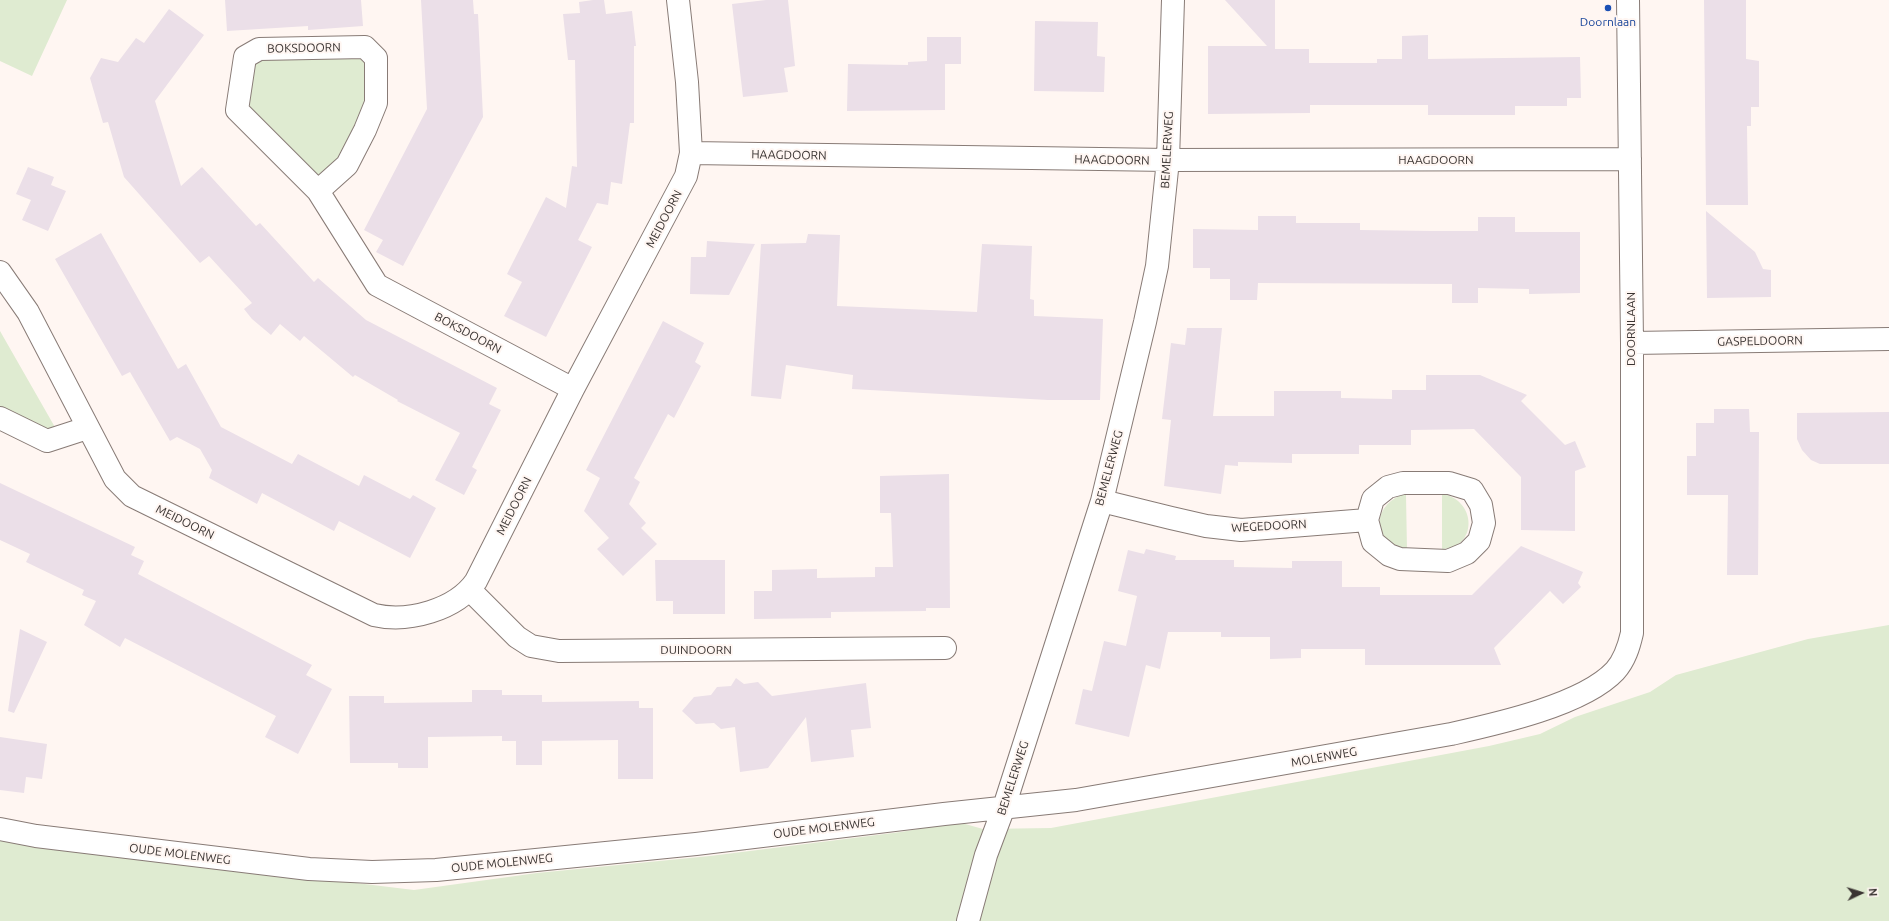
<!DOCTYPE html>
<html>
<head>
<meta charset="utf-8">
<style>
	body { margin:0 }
	#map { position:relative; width:1889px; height:921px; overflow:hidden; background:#fff6f2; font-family:Ubuntu,sans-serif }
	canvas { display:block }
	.north { position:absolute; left:1841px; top:873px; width:40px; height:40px; -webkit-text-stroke:3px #fff6f2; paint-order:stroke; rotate:86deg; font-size:11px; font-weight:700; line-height:16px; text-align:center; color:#3a3432 }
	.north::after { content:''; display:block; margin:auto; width:14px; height:18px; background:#3a3432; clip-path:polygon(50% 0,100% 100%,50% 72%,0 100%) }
</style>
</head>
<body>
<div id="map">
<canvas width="1889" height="921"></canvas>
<div class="north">N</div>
</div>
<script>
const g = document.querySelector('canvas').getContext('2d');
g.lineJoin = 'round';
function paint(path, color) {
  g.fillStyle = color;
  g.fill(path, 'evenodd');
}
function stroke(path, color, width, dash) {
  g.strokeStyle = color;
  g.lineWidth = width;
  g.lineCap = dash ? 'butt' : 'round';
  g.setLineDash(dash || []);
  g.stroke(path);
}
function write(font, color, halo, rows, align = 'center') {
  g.font = font + ' Ubuntu,sans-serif';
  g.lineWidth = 4;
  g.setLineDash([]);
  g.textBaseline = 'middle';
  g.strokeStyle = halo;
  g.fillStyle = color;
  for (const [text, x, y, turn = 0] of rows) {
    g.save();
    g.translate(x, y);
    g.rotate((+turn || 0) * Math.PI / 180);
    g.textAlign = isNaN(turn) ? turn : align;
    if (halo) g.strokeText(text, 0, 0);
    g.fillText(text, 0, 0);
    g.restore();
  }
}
paint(new Path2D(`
	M 0,0 L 67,0 L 32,76 L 0,61 Z
	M 366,56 L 368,115 L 356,139 L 319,183 L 243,106 L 252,63 L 265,59 Z
	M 0,331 L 56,429 L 48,433 L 0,412 Z
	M 1442,494 C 1478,500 1477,549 1442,549 Z
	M 1401,495 L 1406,495 L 1407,550 C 1373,545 1370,508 1401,495 Z
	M 1889,625 L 1889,921 L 0,921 L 0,840 L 414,890 L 537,873 L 710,856 L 901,832 L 958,822 L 983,829 L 1051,828 L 1489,746 L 1540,734 L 1575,717 L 1650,692 L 1676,675 L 1808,639 Z`), '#dfebd1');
paint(new Path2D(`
	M 225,0 L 361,0 L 363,26 L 308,30 L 308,26 L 227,31 Z
	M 421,0 L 473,0 L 474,14 L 478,14 L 483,117 L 403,266 L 376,252 L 383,240 L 364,230 L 427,109 Z
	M 593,0 L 604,0 L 606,14 L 632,11 L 636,46 L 634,46 L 634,123 L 630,123 L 622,184 L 611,182 L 608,205 L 597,203 L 578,240 L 592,247 L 546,337 L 504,316 L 522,282 L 507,274 L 546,197 L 566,208 L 572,166 L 577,167 L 575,60 L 568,60 L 563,14 L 580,13 L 579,2 Z
	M 766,0 L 788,0 L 795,66 L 784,68 L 788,92 L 743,97 L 732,4 Z
	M 1225,0 L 1275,0 L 1275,49 L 1309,49 L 1309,63 L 1377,63 L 1377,59 L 1402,59 L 1402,36 L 1428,35 L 1428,59 L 1580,57 L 1581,98 L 1567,98 L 1567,106 L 1515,106 L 1515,115 L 1428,115 L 1428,105 L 1310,105 L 1310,113 L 1208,114 L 1208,46 L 1267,46 Z
	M 1704,0 L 1746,0 L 1746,59 L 1759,61 L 1759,107 L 1751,107 L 1751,126 L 1747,126 L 1748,205 L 1706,205 Z
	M 169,9 L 204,35 L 155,101 L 181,186 L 202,167 L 256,226 L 260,223 L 314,282 L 318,278 L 366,320 L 497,388 L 489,404 L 501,410 L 472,467 L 477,470 L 464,495 L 435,480 L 460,433 L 397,401 L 398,400 L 355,375 L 353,377 L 304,336 L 300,341 L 280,324 L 271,335 L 252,319 L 244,309 L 252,303 L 209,256 L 200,263 L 124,177 L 108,122 L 103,123 L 90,78 L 101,58 L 118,62 L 136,38 L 144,43 Z
	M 1035,21 L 1098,22 L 1097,56 L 1105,57 L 1104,92 L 1034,91 Z
	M 927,37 L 961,37 L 961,64 L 945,64 L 945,110 L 847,111 L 848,64 L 908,65 L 908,62 L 927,61 Z
	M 28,167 L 54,177 L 51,185 L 66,191 L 48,231 L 22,220 L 31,200 L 16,194 Z
	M 1706,211 L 1755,252 L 1763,269 L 1771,270 L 1771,297 L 1707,298 Z
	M 1258,216 L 1296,216 L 1296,223 L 1360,223 L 1360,230 L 1432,231 L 1478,231 L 1478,217 L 1515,217 L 1515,232 L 1580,232 L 1580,293 L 1529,294 L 1529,289 L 1478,288 L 1478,303 L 1452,303 L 1452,284 L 1258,283 L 1257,300 L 1230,300 L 1230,279 L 1210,279 L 1210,268 L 1193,268 L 1193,229 L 1258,230 Z
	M 101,233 L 178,369 L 186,364 L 221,427 L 292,464 L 298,454 L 359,486 L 364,475 L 410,499 L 413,495 L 436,508 L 410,558 L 339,521 L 334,531 L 262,493 L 257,504 L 209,478 L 212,470 L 200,449 L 177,437 L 170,441 L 130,372 L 122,376 L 55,259 Z
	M 808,234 L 840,235 L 837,306 L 977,312 L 982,244 L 1032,246 L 1030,299 L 1034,300 L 1034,316 L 1103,319 L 1100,400 L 1048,400 L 852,389 L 853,375 L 786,365 L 781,399 L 751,396 L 761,244 L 806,243 Z
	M 707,241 L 755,244 L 729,295 L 690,294 L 691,257 L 706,257 Z
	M 663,321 L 704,343 L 695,362 L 701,366 L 674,418 L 668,414 L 634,478 L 640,482 L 629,504 L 646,523 L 641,528 L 657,544 L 623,576 L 597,549 L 609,538 L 584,511 L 600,478 L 586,470 Z
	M 1187,328 L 1222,328 L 1213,416 L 1274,416 L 1274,391 L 1341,391 L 1341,398 L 1392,399 L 1392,390 L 1426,390 L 1426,375 L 1480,375 L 1527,395 L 1521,401 L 1565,445 L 1575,441 L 1586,467 L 1575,471 L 1575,531 L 1521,530 L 1521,477 L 1474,429 L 1411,430 L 1411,445 L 1359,445 L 1359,454 L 1292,454 L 1292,463 L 1238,462 L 1238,466 L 1225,465 L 1221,494 L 1164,486 L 1171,420 L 1162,419 L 1171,343 L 1185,345 Z
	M 1714,409 L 1749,409 L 1750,432 L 1759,432 L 1758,575 L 1727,575 L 1728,495 L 1687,495 L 1687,456 L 1696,456 L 1696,423 L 1714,423 Z
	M 1889,412 L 1889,464 L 1820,464 L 1811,460 L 1802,450 L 1797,439 L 1797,413 Z
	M 949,474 L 950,608 L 926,608 L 926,611 L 831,612 L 831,618 L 754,619 L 754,591 L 772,591 L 772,570 L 817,569 L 817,578 L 875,577 L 875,567 L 893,567 L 891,513 L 880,513 L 880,476 Z
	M 0,483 L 135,547 L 131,555 L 144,561 L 138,574 L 312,665 L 306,675 L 332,689 L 298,754 L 265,737 L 276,716 L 125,638 L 120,647 L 84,625 L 96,601 L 82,595 L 84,590 L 26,562 L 30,554 L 0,540 Z
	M 1521,546 L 1583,572 L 1578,583 L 1581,587 L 1563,604 L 1550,591 L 1494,648 L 1501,665 L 1365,665 L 1365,649 L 1301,649 L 1301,658 L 1270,659 L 1270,637 L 1221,637 L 1221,632 L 1168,632 L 1160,669 L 1146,665 L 1129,737 L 1075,724 L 1083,689 L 1092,691 L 1104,641 L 1126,646 L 1137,596 L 1118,591 L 1128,550 L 1144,554 L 1146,549 L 1176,556 L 1175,560 L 1234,560 L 1234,567 L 1292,568 L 1292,561 L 1342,561 L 1342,587 L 1380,587 L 1380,595 L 1472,595 Z
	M 655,560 L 725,560 L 725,614 L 673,614 L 673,601 L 656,601 Z
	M 20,629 L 47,642 L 14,713 L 8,711 Z
	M 736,678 L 744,684 L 758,682 L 772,696 L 866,683 L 871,728 L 851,730 L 854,757 L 811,762 L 806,717 L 768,768 L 740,772 L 735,727 L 721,729 L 714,723 L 696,724 L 682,711 L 694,697 L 711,695 L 717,687 L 731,686 Z
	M 472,690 L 502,690 L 502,695 L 542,695 L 542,702 L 639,701 L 639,708 L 653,708 L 653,779 L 618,779 L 618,740 L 542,741 L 542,765 L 516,765 L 516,741 L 502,741 L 502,736 L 428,737 L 428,768 L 398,768 L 398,763 L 350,763 L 349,696 L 384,696 L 384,703 L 472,702 Z
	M 0,737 L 47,744 L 42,779 L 26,777 L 24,793 L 0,790 Z`), '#ebdfe8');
const minor = new Path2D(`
	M 691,153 L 1168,160 L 1630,159
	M 318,191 L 237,110 L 245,57 L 259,49 L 365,47 L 376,58 L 376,103 L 365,130 L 347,165 L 318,191 L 377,285 L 573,389
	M 0,272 L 28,312 L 115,479 L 132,496 L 374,615 C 408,623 456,610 476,581 L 573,389 L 686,176 L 691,153 L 687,82 L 678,0
	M 1632,343 L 1889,339
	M 0,418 L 47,441 L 87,428
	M 1403,483 L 1449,483 L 1472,490 L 1481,505 L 1484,523 L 1479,541 L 1467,553 L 1448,561 L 1400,559 L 1389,555 L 1373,542 L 1367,520 L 1373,499 L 1388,487 Z
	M 1102,501 L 1171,518 L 1206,526 L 1241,530 L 1367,520
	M 470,590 L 517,637 L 531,646 L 559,651 L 945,648
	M 0,829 L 36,836 L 309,869 L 372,872 L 436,870 L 696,844 L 944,814 L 1076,800 L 1451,734 C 1496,724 1583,705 1615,671 C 1625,660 1629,646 1632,633 L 1632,343 L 1628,0
	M 968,921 L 986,855 L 1004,807 L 1102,501 L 1145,322 L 1157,266 L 1168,160 L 1173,0`);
stroke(minor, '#887b76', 24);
stroke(minor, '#fff', 22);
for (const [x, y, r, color] of [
	[1608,8,4,"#1a4fb4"]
]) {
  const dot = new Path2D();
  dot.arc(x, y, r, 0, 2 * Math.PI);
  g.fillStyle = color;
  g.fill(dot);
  stroke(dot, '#fff6f2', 1.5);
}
write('12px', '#164399', '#fff6f2', [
	["Doornlaan",1608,22]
]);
write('12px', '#3a3432', '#fff6f2', [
	["BOKSDOORN",304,48,-1],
	["BEMELERWEG",1167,150,-87],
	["HAAGDOORN",789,155,1],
	["HAAGDOORN",1112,160,1],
	["HAAGDOORN",1436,160],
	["MEIDOORN",664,219,-62],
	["DOORNLAAN",1631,329,-90],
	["BOKSDOORN",468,333,28],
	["GASPELDOORN",1760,341,-1],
	["BEMELERWEG",1109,468,-75],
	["MEIDOORN",514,506,-63],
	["MEIDOORN",185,522,26],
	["WEGEDOORN",1269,526,-3],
	["DUINDOORN",696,650],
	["MOLENWEG",1324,757,-10],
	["BEMELERWEG",1013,778,-72],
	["OUDE MOLENWEG",824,828,-7],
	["OUDE MOLENWEG",180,854,7],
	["OUDE MOLENWEG",502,863,-6]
]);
</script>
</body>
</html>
